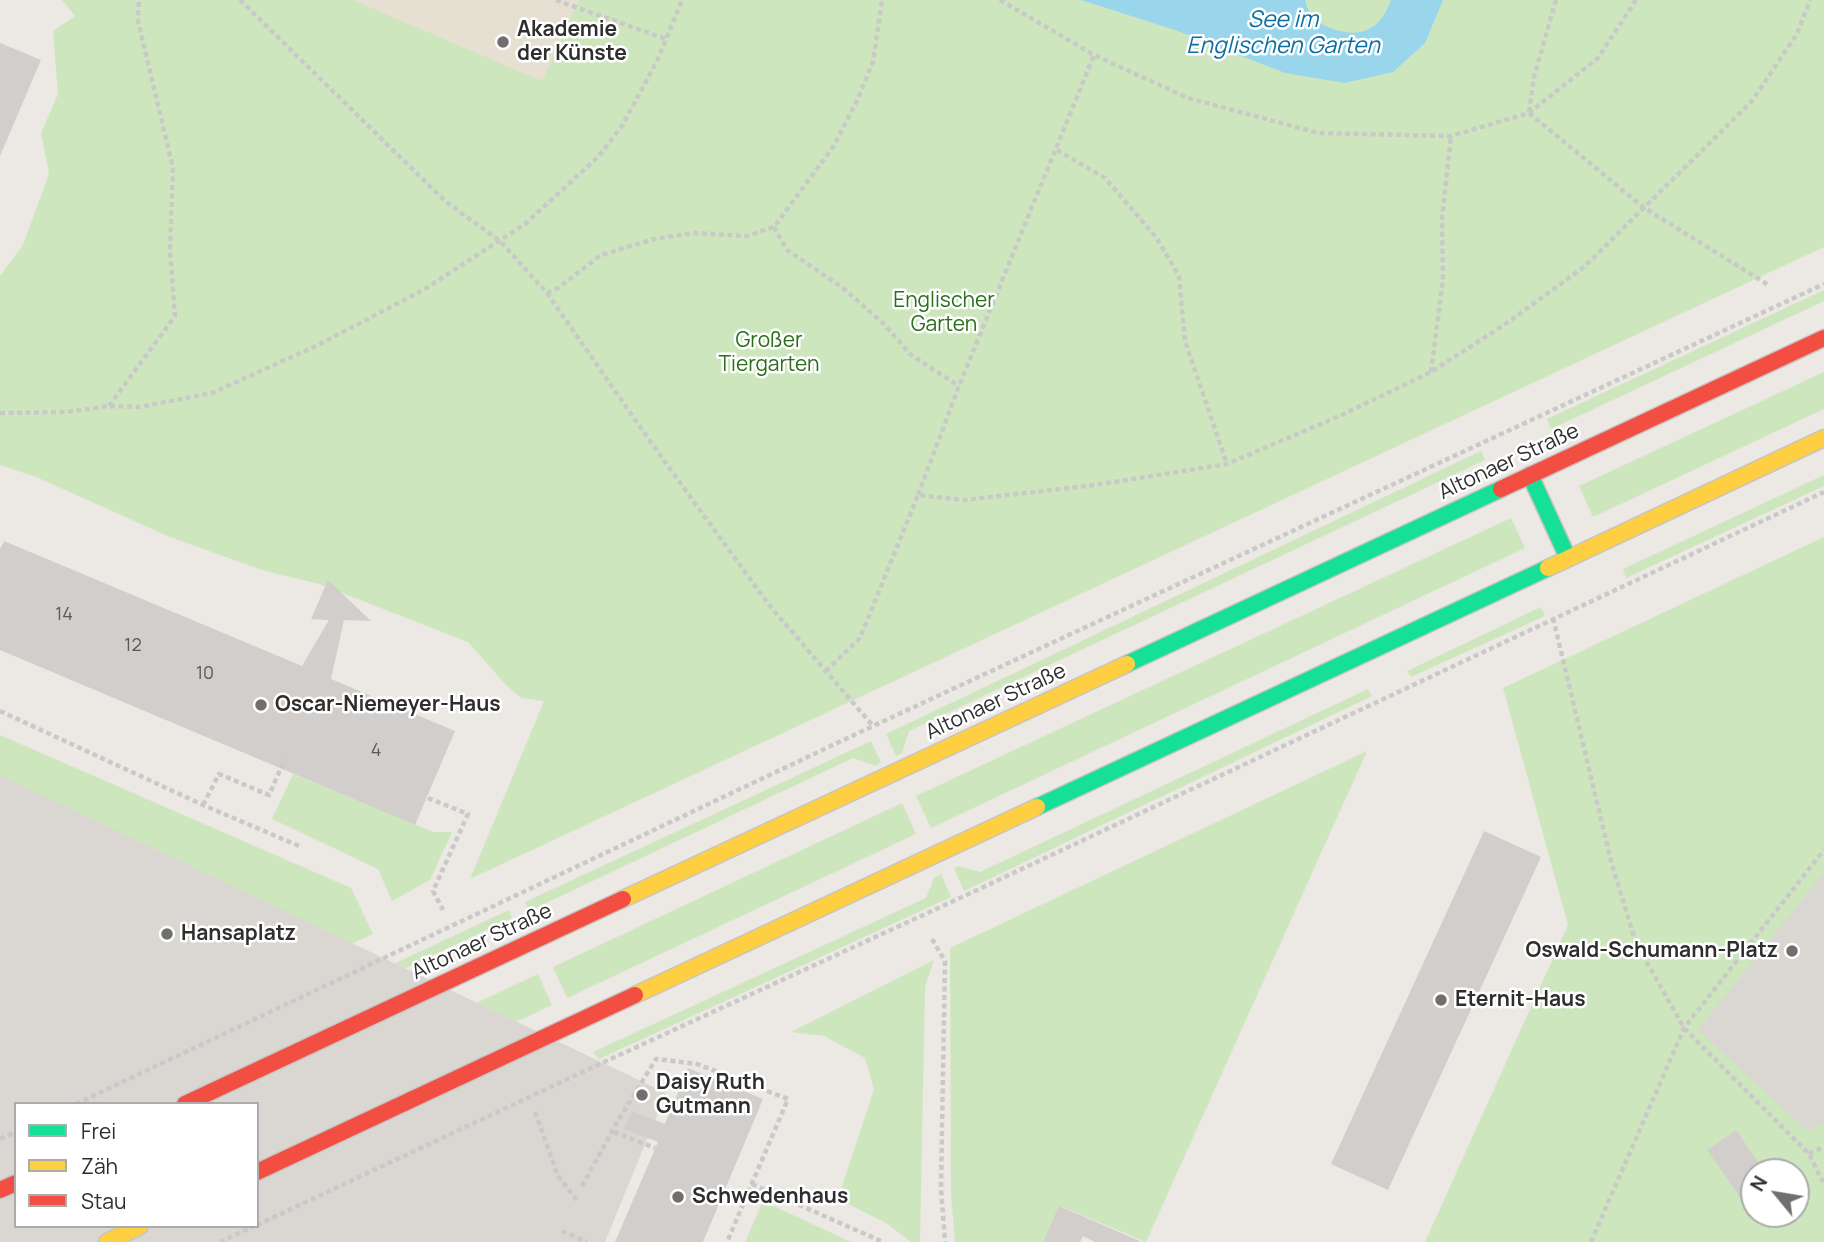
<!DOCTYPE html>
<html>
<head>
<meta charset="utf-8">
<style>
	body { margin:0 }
	#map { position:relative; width:1824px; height:1242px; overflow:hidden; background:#ece8e4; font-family:Manrope,sans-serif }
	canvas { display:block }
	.legend { position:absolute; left:14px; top:1102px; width:245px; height:126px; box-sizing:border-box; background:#fff; border:2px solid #ababab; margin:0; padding:9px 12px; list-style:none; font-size:21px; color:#2e2e2e }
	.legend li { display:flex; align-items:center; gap:14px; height:35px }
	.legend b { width:35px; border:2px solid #ababab }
	.north { position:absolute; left:1740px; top:1158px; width:70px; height:70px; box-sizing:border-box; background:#fff; border:2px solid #ababab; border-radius:50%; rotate:300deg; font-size:19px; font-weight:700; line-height:28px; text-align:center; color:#2e2e2e }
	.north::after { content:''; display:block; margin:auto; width:24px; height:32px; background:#706f6e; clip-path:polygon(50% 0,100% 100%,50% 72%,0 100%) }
</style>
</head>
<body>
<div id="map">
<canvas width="1824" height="1242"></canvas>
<ul class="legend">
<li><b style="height:9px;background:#16e098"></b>Frei</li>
<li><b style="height:9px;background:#ffcf43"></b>Zäh</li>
<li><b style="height:9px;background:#f24e42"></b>Stau</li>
</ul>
<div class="north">N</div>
</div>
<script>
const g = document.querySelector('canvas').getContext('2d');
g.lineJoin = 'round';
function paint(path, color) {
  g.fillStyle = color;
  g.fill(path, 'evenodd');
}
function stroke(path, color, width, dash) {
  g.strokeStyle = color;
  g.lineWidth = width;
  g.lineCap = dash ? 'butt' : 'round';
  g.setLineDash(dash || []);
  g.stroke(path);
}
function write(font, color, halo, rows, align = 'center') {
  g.font = font + ' Manrope,sans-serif';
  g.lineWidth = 5;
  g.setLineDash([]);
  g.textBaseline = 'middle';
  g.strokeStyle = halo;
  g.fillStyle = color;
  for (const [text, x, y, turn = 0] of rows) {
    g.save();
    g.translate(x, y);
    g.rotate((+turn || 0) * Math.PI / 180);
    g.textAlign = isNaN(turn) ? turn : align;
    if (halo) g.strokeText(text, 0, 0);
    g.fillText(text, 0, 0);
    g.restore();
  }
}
paint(new Path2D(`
	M 353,0 L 579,0 L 541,84 Z`), '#e6e0d3');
paint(new Path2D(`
	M 62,0 L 353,0 L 542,81 L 579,0 L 1824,0 L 1824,247 L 470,879 L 544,701 L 521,698 L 505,684 L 468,642 L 319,584 L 262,570 L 170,537 L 36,477 L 0,465 L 0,276 L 23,245 L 49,174 L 41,133 L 58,94 L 53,31 L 75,16 Z
	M 1824,290 L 1824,301 L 1551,429 L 1547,419 Z
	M 1824,372 L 1824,409 L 1593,517 L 1579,486 Z
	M 1481,451 L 1485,460 L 909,731 L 902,753 L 896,756 L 886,734 Z
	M 1824,475 L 1824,486 L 1626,578 L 1623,569 Z
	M 1511,518 L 1525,548 L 931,828 L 916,796 Z
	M 1824,537 L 1824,1242 L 1425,1242 L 1568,925 L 1503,688 ZM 1754,1172 L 1796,1172 L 1796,1214 L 1754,1214 Z
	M 1541,607 L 1545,616 L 1411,677 L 1407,671 Z
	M 1368,689 L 1372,696 L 964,891 L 954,868 L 958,866 L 980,872 Z
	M 0,735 L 351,888 L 373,934 L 0,1104 Z
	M 871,741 L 881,762 L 875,766 L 853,758 L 529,911 L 525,902 Z
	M 1367,751 L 1146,1242 L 1060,1206 L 1043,1242 L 955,1242 L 951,1194 L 950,948 Z
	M 293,774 L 433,832 L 452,832 L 430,880 L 392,901 L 378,869 L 272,819 Z
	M 902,803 L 916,834 L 567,998 L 553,967 Z
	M 941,874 L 951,897 L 599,1059 L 593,1052 L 926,898 L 934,878 Z
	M 509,910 L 512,918 L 116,1104 L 94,1104 Z
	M 934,960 L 925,987 L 920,1242 L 911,1242 L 886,1223 L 838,1199 L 874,1089 L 865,1058 L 824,1036 L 791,1032 Z
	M 538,974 L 552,1005 L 257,1144 L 257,1106 Z
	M 763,1201 L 851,1242 L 745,1242 Z`), '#cee6be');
paint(new Path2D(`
	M 0,775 L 666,1093 L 605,1242 L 0,1242 ZM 16,1104 L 257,1104 L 257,1226 L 16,1226 Z
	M 1824,873 L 1824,1122 L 1808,1131 L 1698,1030 Z`), '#dad6d2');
paint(new Path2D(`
	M 1081,0 L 1305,0 C 1308,14 1317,23 1330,28 C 1360,39 1380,31 1391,0 L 1443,0 L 1425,43 L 1393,72 L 1345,83 L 1285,73 L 1175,30 Z`), '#99d6ec');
paint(new Path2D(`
	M 0,43 L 41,60 L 0,156 Z
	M 4,541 L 302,666 L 329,620 L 311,619 L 328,580 L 371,621 L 344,620 L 331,679 L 455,731 L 415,825 L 0,650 L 0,549 Z
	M 1484,831 L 1541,857 L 1388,1190 L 1331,1164 Z
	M 688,1068 L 763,1099 L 703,1242 L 615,1242 L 658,1142 L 624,1129 L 632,1111 L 665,1124 Z
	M 1736,1130 L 1765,1172 L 1754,1172 L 1754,1208 L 1750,1211 L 1707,1150 Z
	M 1059,1206 L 1142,1242 L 1095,1242 L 1083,1236 L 1080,1242 L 1043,1242 Z`), '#d1cecb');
const fast = new Path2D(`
	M 1530,475 L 1568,558
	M 1127,664 L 1501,489
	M 1037,807 L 1548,568`);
const slow = new Path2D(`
	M 1548,568 L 1824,438
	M 623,899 L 1127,664
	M 635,995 L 1037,807
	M 107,1242 L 140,1226`);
const jam = new Path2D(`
	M 1501,489 L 1824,338
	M 185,1104 L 623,899
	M 257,1172 L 635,995
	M 0,1190 L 16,1183`);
stroke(fast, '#c5c4c5', 19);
stroke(slow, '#c5c4c5', 19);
stroke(jam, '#c5c4c5', 19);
stroke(new Path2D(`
	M 240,0 L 446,202 L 500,241 L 547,293 L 652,444 L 769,605 L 873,726
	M 556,0 L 666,39
	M 1000,0 L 1094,55 L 1188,98 L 1318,133 L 1451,136 L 1529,113 L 1598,58 L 1636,0
	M 1529,112 L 1534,77 L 1556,0
	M 1529,113 L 1643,207 L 1770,286
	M 1057,150 L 1105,178 L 1156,237 L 1179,276 L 1185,341 L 1227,464
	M 774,227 L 787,250 L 843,288 L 885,325 L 911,355 L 959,386
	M 547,293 L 558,288 L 601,255 L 654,239 L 693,233 L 747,236 L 774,227 L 833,147 L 857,101 L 873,62 L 882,0
	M 1431,372 L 1443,279 L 1442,219 L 1451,136
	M 109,406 L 175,316 L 170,250 L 173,168 L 138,21 L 139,0
	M 0,413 L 66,412 L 109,406 L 140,407 L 212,393 L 318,345 L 425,289 L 525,224 L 598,157 L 622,126 L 658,59 L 682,0
	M 918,495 L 959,386 L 1094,55
	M 1553,618 L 1612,865 L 1636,943 L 1684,1028 L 1809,1154 L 1824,1184
	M 826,671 L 860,638 L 918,495 L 964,500 L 1095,485 L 1227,464 L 1344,414 L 1431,372 L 1504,325 L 1584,267 L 1752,101 L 1797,34 L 1810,0
	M 0,711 L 203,805 L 299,846
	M 428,798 L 468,814 L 433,891 L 443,910
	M 203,805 L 219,774 L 269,795 L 285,759
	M 932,939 L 945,961 L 941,1188 L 945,1242
	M 76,1104 L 873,726 L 1824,284
	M 535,1112 L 558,1176 L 577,1200
	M 614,1132 L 655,1148
	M 0,1139 L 16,1132
	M 1809,1154 L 1824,1147
	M 752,1184 L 883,1242
	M 582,1186 L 619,1119 L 656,1059 L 697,1064 L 788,1099 L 727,1242
	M 257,1225 L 589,1069 L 960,898 L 1824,492
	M 562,1231 L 587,1242
	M 220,1242 L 254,1226
	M 1591,1242 L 1684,1028 L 1824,850`), '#c9c9c8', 4.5, [5, 3.5]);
stroke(fast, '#16e098', 16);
stroke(slow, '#ffcf43', 16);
stroke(jam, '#f24e42', 16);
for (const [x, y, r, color] of [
	[503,42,7,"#706f6e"],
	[261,705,7,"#706f6e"],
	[167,934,7,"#706f6e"],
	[1792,951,7,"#706f6e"],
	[1441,1000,7,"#706f6e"],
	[642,1095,7,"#706f6e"],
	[678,1197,7,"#706f6e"]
]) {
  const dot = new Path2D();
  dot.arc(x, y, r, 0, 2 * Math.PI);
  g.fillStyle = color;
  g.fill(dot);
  stroke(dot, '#fff', 2.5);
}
write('18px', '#585857', null, [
	["14",64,615],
	["12",133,646],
	["10",205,674],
	["4",376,751]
]);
write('bold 21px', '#2e2e2e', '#fff', [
	["Akademie",517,30],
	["der Künste",517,54],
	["Oscar-Niemeyer-Haus",275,705],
	["Hansaplatz",181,934],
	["Oswald-Schumann-Platz",1778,951,"right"],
	["Eternit-Haus",1455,1000],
	["Daisy Ruth",656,1083],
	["Gutmann",656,1107],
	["Schwedenhaus",692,1197]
], 'left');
write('21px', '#2c6e1b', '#fff', [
	["Englischer",944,301],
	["Garten",944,325],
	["Großer",769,341],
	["Tiergarten",769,365]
]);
write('21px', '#2e2e2e', '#fff', [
	["Altonaer Straße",1509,462,-25],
	["Altonaer Straße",996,702,-25],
	["Altonaer Straße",482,942,-25]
]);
write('italic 23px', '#0d6fa3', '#fff', [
	["See im",1283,21],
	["Englischen Garten",1283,47]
]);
</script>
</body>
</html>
